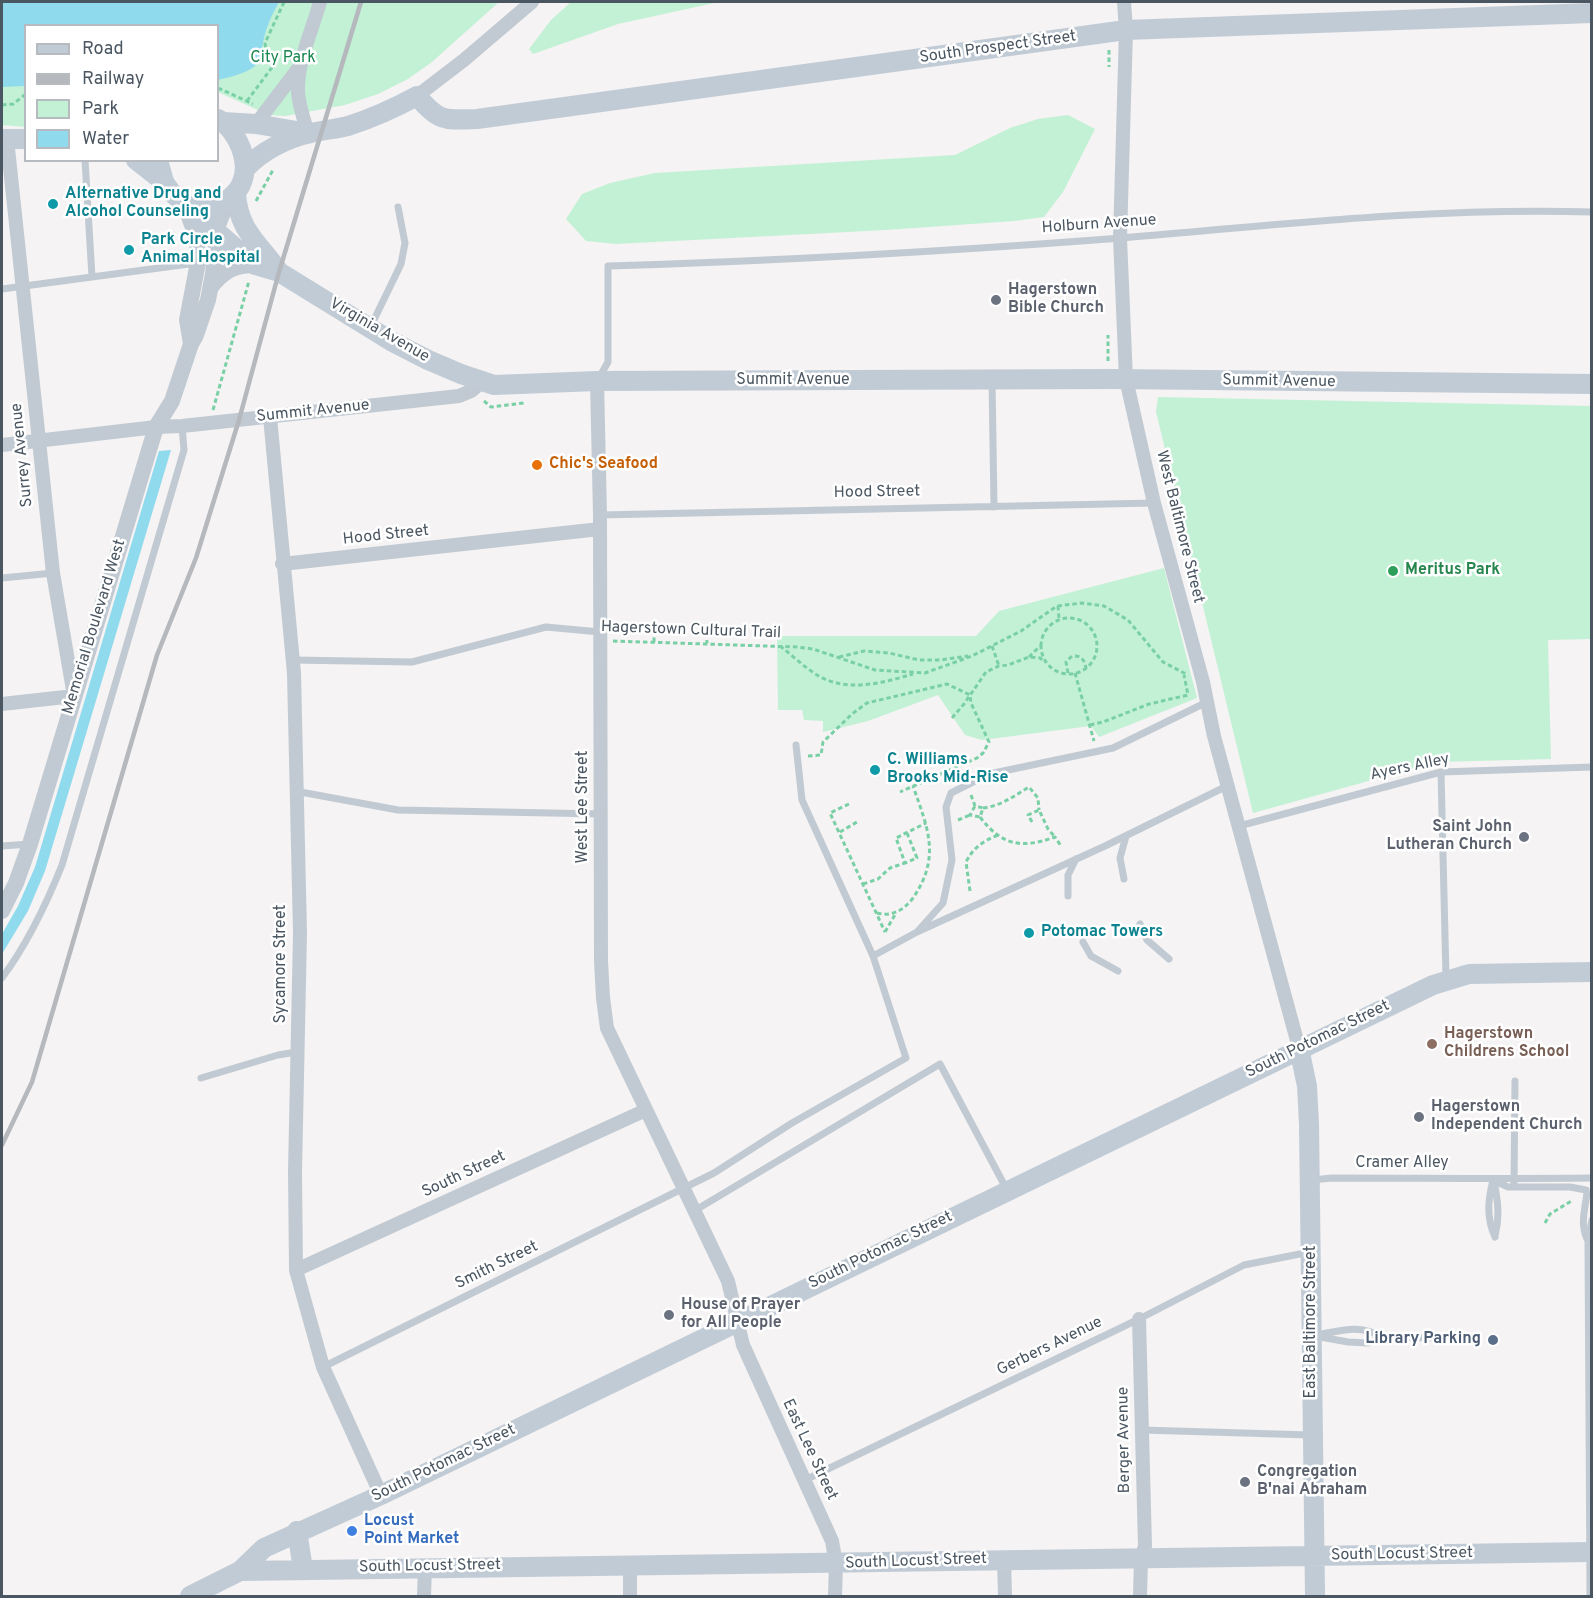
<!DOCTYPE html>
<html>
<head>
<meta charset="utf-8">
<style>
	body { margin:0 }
	#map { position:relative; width:1593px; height:1598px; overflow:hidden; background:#f5f3f3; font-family:Overpass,sans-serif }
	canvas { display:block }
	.frame { position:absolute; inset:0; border:3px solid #4a5661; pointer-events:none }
	.legend { position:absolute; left:24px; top:24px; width:195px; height:138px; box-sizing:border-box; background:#fff; border:2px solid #b7bbc0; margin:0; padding:8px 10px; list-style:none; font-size:18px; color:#4a5661 }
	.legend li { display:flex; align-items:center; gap:12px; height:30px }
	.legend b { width:30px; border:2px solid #b7bbc0 }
</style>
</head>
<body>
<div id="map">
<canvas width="1593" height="1598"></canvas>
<div class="frame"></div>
<ul class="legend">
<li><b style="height:8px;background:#c1cbd6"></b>Road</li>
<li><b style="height:8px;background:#b5b8bd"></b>Railway</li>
<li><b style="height:16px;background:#c3f1d5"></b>Park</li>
<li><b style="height:16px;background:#90daee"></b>Water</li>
</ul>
</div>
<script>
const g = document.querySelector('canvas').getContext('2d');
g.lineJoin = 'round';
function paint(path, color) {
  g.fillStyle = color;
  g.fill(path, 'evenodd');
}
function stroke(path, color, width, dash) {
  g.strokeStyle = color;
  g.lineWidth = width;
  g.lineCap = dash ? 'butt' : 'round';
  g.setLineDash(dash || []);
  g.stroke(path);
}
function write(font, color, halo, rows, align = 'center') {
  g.font = font + ' Overpass,sans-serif';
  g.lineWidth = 5;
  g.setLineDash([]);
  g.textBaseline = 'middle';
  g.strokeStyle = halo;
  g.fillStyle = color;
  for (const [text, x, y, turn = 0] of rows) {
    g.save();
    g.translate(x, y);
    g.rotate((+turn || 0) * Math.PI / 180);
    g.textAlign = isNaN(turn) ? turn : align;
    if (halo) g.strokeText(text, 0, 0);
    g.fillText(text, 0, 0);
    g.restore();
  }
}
paint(new Path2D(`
	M 2,2 L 499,2 L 432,62 L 408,79 L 378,94 L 345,105 L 285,116 L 269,115 L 218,92 L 218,26 L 26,26 L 25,127 L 2,125 Z
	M 571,2 L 719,2 L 618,24 L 533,54 L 529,49 L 551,20 Z
	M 1068,115 L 1095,129 L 1063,192 L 1044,217 L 1014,221 L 886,230 L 616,244 L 586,241 L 566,219 L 582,194 L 610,183 L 655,173 L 955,155 L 1010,128 L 1038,119 Z
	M 1158,397 L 1591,406 L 1590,639 L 1548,640 L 1551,759 L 1437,762 L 1253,813 L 1156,412 Z
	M 1164,568 L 1197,698 L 1099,737 L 1091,726 L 982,740 L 965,735 L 938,695 L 868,721 L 823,732 L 823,721 L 804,720 L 802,710 L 778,710 L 777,636 L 976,636 L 999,611 Z`), '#c3f1d5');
paint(new Path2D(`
	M 2,2 L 279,2 C 269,20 261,38 262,59 C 251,73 234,76 218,80 L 218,26 L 26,26 L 25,86 L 2,87 Z
	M 171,450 L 45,871 L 28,911 L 2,954 L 2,934 L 18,906 L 35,867 L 159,451 Z`), '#90daee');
stroke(new Path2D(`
	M 1109,50 L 1109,67
	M 218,88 L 253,104
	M 247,101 L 276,62 L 266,52 L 265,43 L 284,2
	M 2,105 L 13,104 L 26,94
	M 256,201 L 274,168
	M 1108,361 L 1108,335
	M 484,401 L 491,407 L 524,403
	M 213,410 L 249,281
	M 1058,606 L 1059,619
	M1041 646a28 28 0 1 1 56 0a28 28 0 1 1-56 0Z
	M 706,625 L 707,643
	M 613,641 L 797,647 L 813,649 L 875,670 L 925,673 L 972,656 L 1021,631 L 1057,606 L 1082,603 L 1104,606 L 1128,620 L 1163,662 L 1186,674
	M 654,642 L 654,623
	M 780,646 C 792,655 804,667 817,675 C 846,693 883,683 913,674
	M 992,646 L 999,666
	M 839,657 L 864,651 L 889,653 L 919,660 L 940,660 L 968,656
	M 1029,657 L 1040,646
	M 1068,673 L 1066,662 L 1072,656 C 1081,655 1085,660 1086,669
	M 1075,673 L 1094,741
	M 952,718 L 964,704 L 986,672 L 999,666 L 1008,665 L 1029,657 L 1040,658 L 1045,662
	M 1090,725 L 1103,722 L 1149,704 L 1188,695 L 1184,675
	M 808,756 L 821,755 L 823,742 L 852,714 L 867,703 L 947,684 L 970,695 L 971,703 L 989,742 L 983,753 L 977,758 L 900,792
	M 971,795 L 975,806 L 983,808 L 980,817 L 970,815 L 975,806
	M 849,804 L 830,813 L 885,932
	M 983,808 C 1001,806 1014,796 1029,787 L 1038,798 L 1039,810
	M 980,817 C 1002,846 1022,849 1055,837 L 1061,846
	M 958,820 L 970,815
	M 1032,822 L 1028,815 L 1039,810 L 1048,829 L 1055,837
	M 840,832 L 857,822
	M 907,833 L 917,858 L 905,863 L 896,838 L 926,823
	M 863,884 L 878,879 L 890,868 L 905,863
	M 970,891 L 966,862 C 973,848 983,841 998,835
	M 877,913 C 892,917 904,910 913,898 C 941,857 928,829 913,786
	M 885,932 L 896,913
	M 1545,1223 L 1550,1214 L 1573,1200`), '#7ad0a6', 3, [4.5, 3]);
stroke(new Path2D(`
	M 85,160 L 92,277
	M 2,289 L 189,264 L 198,265
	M 371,326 L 401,264 L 405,243 L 398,207
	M 599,378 L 608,362 L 608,266 C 780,261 951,251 1122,238 C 1278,225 1435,207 1592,212
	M 992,380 L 994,507
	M 600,515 L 1154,503
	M 2,578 L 53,573
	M 293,660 L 412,662 L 546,627 L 600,632
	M 1441,772 L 1446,977
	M 295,791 L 398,810 L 601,814
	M 1239,826 L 1441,772 L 1592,767
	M 2,846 L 30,844
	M 1124,879 L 1120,858 L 1126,836
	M 1068,896 L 1068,875 L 1076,859
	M 1140,924 L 1147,940 L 1169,959
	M 917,932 L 943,903 L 952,860 L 946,807 L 951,793 L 989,774 L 1113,748 L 1207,702
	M 1083,942 L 1091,956 L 1118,971
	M 873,956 L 917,932 L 1105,846 L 1227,786
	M 2,978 C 28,943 46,905 62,865 L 184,450 L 182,426
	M 201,1078 L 278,1055 L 297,1052
	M 1312,1180 L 1332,1178 C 1419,1178 1505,1179 1591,1178
	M 1493,1180 C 1488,1200 1486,1217 1495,1237
	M 1495,1181 L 1508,1187 L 1570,1187 L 1586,1190
	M 1494,1182 C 1498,1201 1500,1217 1495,1236
	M 1514,1187 L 1515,1081
	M 1587,1193 C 1585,1210 1580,1223 1587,1239
	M 694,1211 L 940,1064 L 1007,1190
	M 1317,1335 C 1343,1330 1359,1324 1383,1337
	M 1315,1336 L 1348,1342 L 1368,1343 L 1383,1337 L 1442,1338
	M 323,1367 L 714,1173 L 792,1123 L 906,1058 L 873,956 L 802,800 L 796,745
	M 1142,1430 L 1310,1435
	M 805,1480 L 1139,1319 L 1244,1265 L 1310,1252
	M 1590,1596 L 1588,1241 L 1592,1220`), '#c1cad2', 7);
stroke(new Path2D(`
	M 1124,2 L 1126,30 L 1120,238 L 1126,379 L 1154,503 L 1203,682 L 1214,736 L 1299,1048
	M 417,96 L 464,60 L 532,2
	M 256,124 L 301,65
	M 308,133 C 304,120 299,106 298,92 C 297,62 312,31 320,2
	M 597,381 L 600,515 L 601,961 L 603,998 L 607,1028 L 728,1281 L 743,1345 L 832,1541 L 836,1564 L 835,1596
	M 270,417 L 294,673 L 300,933 L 295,1172 L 296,1270 L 323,1367 L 381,1495
	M 2,445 L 156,427 L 182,426 L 459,396 L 471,391 L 482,382
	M 282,564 L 600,529
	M 2,704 L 74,696 L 53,573 L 7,139
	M 296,1270 L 646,1110
	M 1139,1319 L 1145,1546 L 1141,1559 L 1140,1596
	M 1004,1559 L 1005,1596
	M 424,1596 L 425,1567
	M 630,1596 L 630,1565`), '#c1cad2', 14);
stroke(new Path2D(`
	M 181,204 L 188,214 L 195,233 L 199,257 L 187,320 L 191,344
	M 211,287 C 224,271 234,265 255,265
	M 2,911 L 16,883 L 30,844 L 156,427 L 172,401 L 191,344 L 196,335 L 208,300 L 213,274 L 218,225 L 228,200`), '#c1cad2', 16);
stroke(new Path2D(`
	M 223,122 L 256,124 L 308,133
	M 2,139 L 26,139
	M 136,160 L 164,182
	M 158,160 L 164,182 L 171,192 L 255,265 L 279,272 L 391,341 L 428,360 L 461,374 L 494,385 L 597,381 L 1112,379 L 1592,384
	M 246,168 C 262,151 287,138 311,133 C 323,130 336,129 348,126 C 373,118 395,108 417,96 C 439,122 444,120 477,119 L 1126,30 L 1592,13
	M 236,193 C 238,231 260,244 279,272
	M 188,207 C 227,212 255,187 241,148 C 236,136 229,125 218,119
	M 1299,1048 L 1307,1086 L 1309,1124 L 1315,1596
	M 297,1531 L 303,1569
	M 240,1571 L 1592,1552
	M 190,1596 L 240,1571 L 264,1548 L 381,1495 L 1433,985 L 1469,974 L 1592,972`), '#c1cbd6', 20);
stroke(new Path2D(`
	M 2,1145 L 32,1082 L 157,655 L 196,558 L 239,420 L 279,272 L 361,2`), '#b5b8bd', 4.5);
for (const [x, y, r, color] of [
	[53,204,6,"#0f9aa8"],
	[129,250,6,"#0f9aa8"],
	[996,300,6,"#6b7280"],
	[537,465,6,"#e8710a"],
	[1393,571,6,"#2e9e5b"],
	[875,770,6,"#0f9aa8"],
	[1524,837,6,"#6b7280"],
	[1029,933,6,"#0f9aa8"],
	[1432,1044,6,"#8d6e63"],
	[1419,1117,6,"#6b7280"],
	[669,1315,6,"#6b7280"],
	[1493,1340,6,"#5c6f8a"],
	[1245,1482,6,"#6b7280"],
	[352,1531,6,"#3f7fe0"]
]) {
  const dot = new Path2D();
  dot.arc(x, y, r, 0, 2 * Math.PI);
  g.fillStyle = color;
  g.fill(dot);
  stroke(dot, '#fff', 2);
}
write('16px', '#4a5661', '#fff', [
	["South Prospect Street",998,48,-8],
	["Holburn Avenue",1099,225,-4],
	["Virginia Avenue",379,331,30],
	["Summit Avenue",793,381],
	["Summit Avenue",1279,382,1],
	["Summit Avenue",313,412,-6],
	["Surrey Avenue",23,455,-96],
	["Hood Street",877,493,-1],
	["West Baltimore Street",1179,527,76],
	["Hood Street",386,536,-6],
	["Memorial Boulevard West",95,627,-73],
	["Hagerstown Cultural Trail",691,631,2],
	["Ayers Alley",1410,768,-12],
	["West Lee Street",584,807,-90],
	["Sycamore Street",282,964,-90],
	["South Potomac Street",1318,1040,-26],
	["Cramer Alley",1402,1164],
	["South Street",464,1175,-25],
	["South Potomac Street",881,1251,-26],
	["Smith Street",497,1266,-26],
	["East Baltimore Street",1312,1322,-90],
	["Gerbers Avenue",1050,1347,-26],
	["Berger Avenue",1125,1440,-91],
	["East Lee Street",809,1450,65],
	["South Potomac Street",444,1464,-26],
	["South Locust Street",1402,1555,-1],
	["South Locust Street",916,1562,-2],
	["South Locust Street",430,1567,-1]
]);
write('16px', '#17864f', '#fff', [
	["City Park",283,59]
]);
write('bold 16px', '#0d838f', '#fff', [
	["Alternative Drug and",65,195],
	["Alcohol Counseling",65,213],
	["Park Circle",141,241],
	["Animal Hospital",141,259],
	["C. Williams",887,761],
	["Brooks Mid‐Rise",887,779],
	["Potomac Towers",1041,933]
], 'left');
write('bold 16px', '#5b616d', '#fff', [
	["Hagerstown",1008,291],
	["Bible Church",1008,309],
	["Saint John",1512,828,"right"],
	["Lutheran Church",1512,846,"right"],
	["Hagerstown",1431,1108],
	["Independent Church",1431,1126],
	["House of Prayer",681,1306],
	["for All People",681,1324],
	["Congregation",1257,1473],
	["B'nai Abraham",1257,1491]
], 'left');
write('bold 16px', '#c56008', '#fff', [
	["Chic's Seafood",549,465]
], 'left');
write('bold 16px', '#27864d', '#fff', [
	["Meritus Park",1405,571]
], 'left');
write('bold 16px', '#785e54', '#fff', [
	["Hagerstown",1444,1035],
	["Childrens School",1444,1053]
], 'left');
write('bold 16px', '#4e5e75', '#fff', [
	["Library Parking",1481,1340]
], 'right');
write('bold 16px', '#366cbe', '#fff', [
	["Locust",364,1522],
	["Point Market",364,1540]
], 'left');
</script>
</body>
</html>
